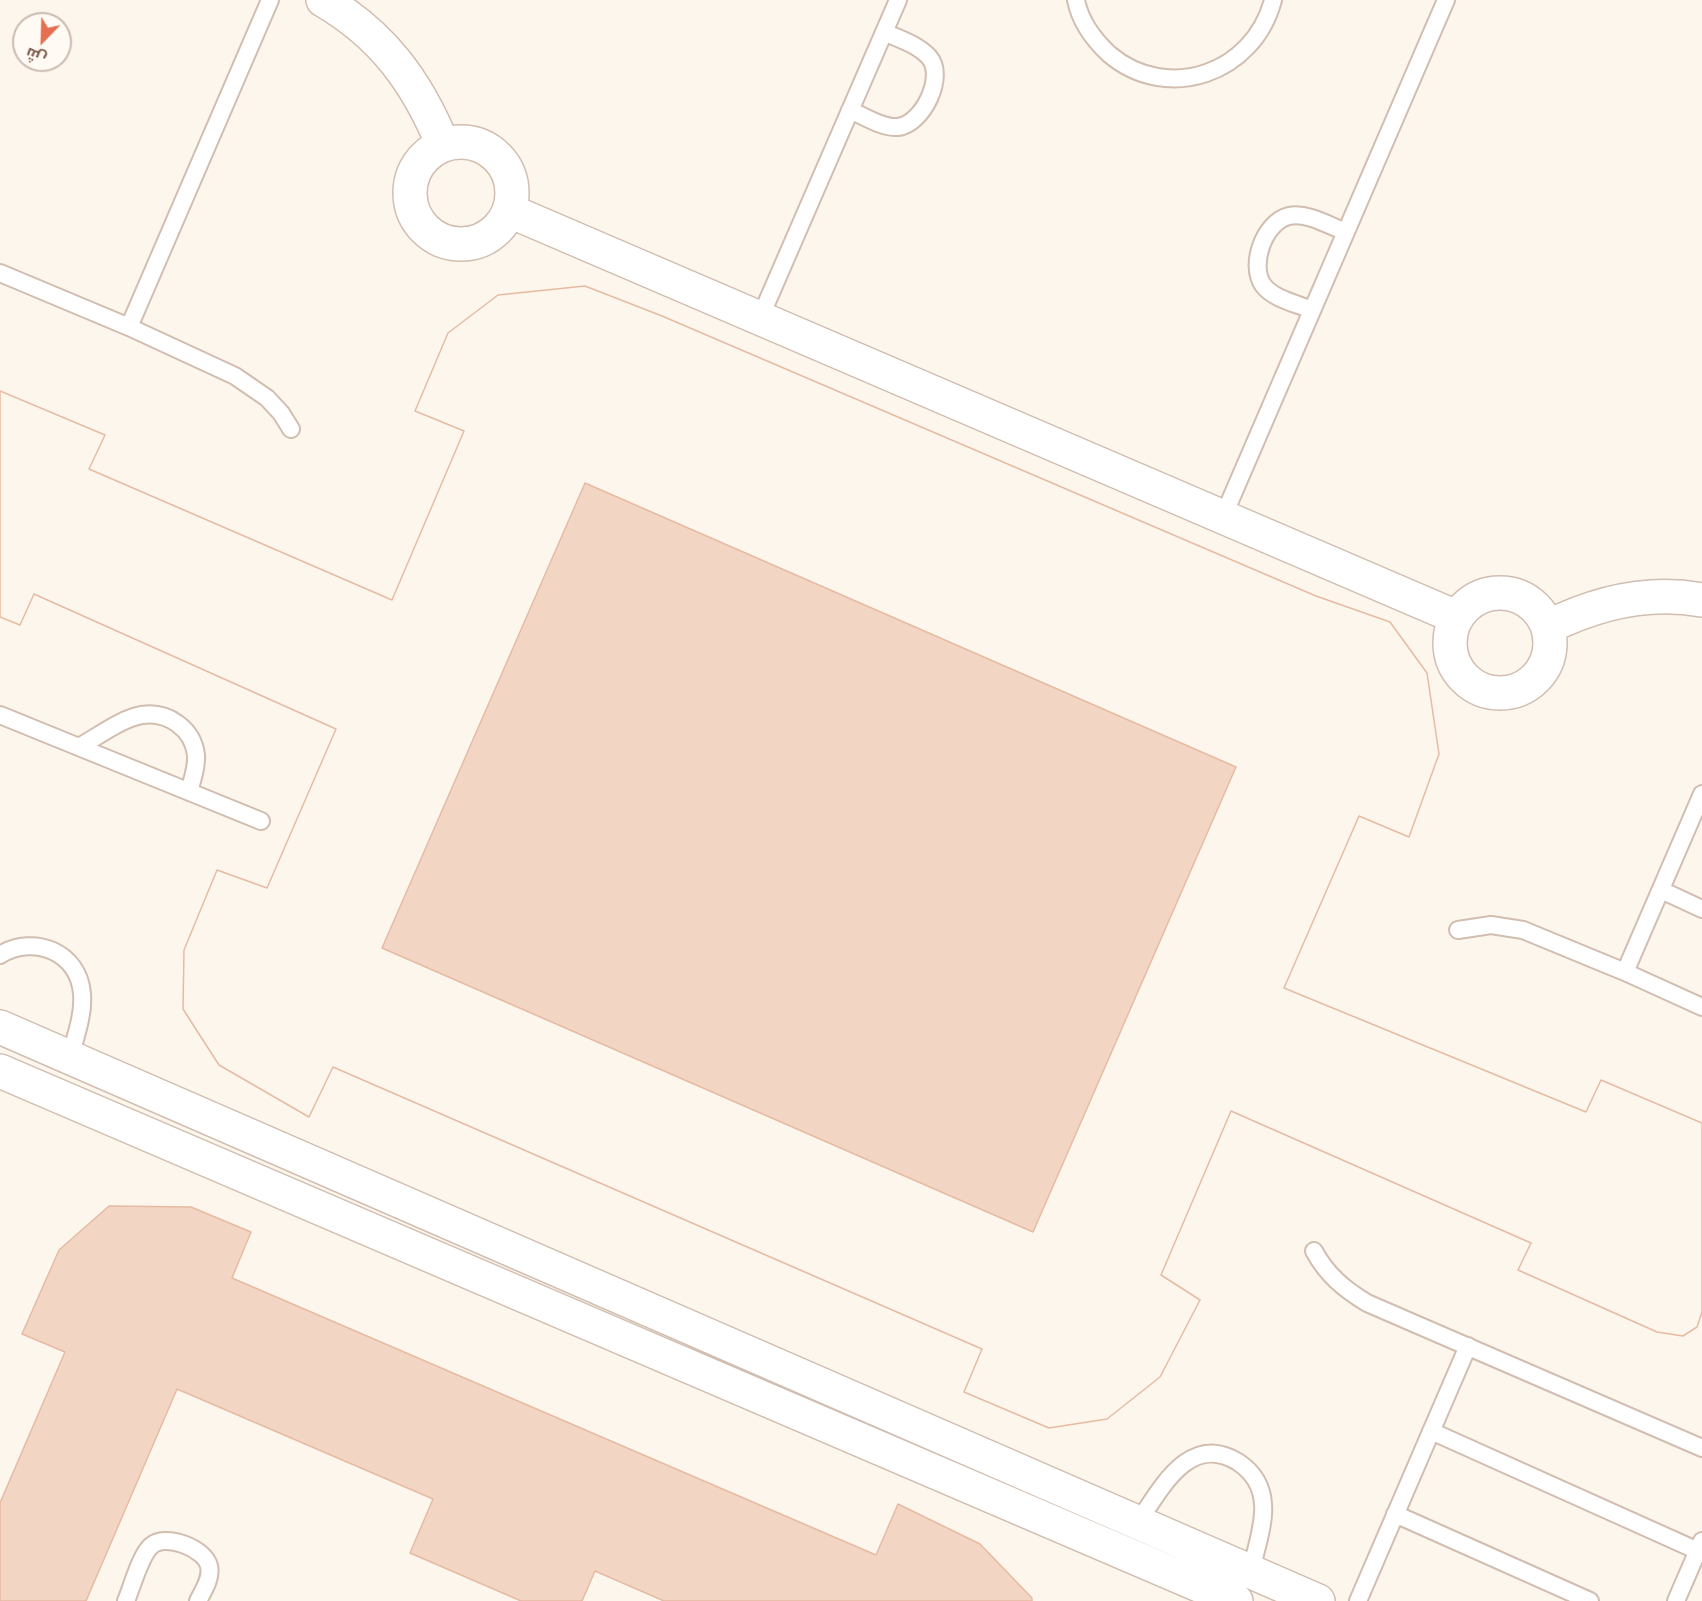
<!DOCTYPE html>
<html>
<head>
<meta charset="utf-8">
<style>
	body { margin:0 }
	#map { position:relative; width:1702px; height:1601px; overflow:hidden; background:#fdf6ec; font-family:Ubuntu,Cairo,sans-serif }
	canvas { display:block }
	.north { position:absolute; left:12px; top:12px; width:60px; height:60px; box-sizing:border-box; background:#fffaf3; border:2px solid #cabbb1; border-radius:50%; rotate:203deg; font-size:16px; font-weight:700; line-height:24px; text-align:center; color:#7a5c4d }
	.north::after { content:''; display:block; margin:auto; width:21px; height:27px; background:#e76f51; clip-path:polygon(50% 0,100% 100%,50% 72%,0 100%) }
</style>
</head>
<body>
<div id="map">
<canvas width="1702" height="1601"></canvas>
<div class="north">ش</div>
</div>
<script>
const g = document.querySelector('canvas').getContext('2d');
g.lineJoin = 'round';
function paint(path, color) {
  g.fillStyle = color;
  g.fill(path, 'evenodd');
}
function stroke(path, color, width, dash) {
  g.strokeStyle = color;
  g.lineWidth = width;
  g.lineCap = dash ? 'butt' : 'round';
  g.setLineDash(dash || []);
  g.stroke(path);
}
const building = new Path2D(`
	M 585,286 L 662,316 L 1316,596 L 1390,622 L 1427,673 L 1439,754 L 1409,837 L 1359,816 L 1284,988 L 1586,1112 L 1601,1080 L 1702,1123 L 1702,1312 L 1697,1327 L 1683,1336 L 1657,1332 L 1518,1270 L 1531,1243 L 1231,1111 L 1161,1275 L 1200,1300 L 1160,1377 L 1107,1419 L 1049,1428 L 964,1392 L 982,1349 L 333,1067 L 309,1117 L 219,1065 L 183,1009 L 184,950 L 217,870 L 267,888 L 336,729 L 34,594 L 20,625 L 0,617 L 0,391 L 105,435 L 89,469 L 392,600 L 464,431 L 415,411 L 448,333 L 498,295 ZM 585,483 L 1236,767 L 1033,1232 L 382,948 Z
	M 585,286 L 662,316 L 1316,596 L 1390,622 L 1427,673 L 1439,754 L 1409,837 L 1359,816 L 1284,988 L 1586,1112 L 1601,1080 L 1702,1123 L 1702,1312 L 1697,1327 L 1683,1336 L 1657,1332 L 1518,1270 L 1531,1243 L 1231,1111 L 1161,1275 L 1200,1300 L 1160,1377 L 1107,1419 L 1049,1428 L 964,1392 L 982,1349 L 333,1067 L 309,1117 L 219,1065 L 183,1009 L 184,950 L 217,870 L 267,888 L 336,729 L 34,594 L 20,625 L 0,617 L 0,391 L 105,435 L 89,469 L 392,600 L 464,431 L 415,411 L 448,333 L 498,295 Z
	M 109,1206 L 191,1207 L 251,1232 L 232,1278 L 876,1555 L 898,1504 L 980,1544 L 1032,1598 L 1032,1601 L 664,1601 L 595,1571 L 582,1601 L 521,1601 L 410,1553 L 433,1499 L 177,1389 L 86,1601 L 0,1601 L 0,1503 L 65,1352 L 22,1334 L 59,1250 Z`);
paint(building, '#f3d5c3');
stroke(building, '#e6bba3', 1.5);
const lane = new Path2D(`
	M 1076,0 C 1080,21 1093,39 1109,54 C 1168,104 1254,73 1273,0
	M 850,110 C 864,116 882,128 898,127 C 923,124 946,76 929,57 C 917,44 899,39 884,32
	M 0,273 L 129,327 L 235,376 L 267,398 L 281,413 L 291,429
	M 1312,310 C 1298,304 1273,299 1263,285 C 1249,265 1264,222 1289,216 C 1307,212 1330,226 1346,232
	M 760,318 L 898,0
	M 129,327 L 270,0
	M 1223,517 L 1446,0
	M 0,715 L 261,821
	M 79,747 C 97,737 122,718 142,715 C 168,711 193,729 196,755 C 197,768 192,780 189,792
	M 1661,890 L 1702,909
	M 1458,930 L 1491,925 L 1523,930 L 1625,972 L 1702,1007
	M 0,955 C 34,934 79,952 82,994 C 84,1014 75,1038 70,1057
	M 1625,972 L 1702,794
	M 1314,1251 C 1327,1275 1344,1289 1367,1303 L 1702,1448
	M 1431,1431 L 1698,1551
	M 1395,1514 L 1590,1601
	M 1138,1522 C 1161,1489 1189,1432 1238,1462 C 1253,1472 1262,1486 1263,1504 C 1265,1523 1255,1552 1251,1571
	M 126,1601 C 132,1587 140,1556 151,1546 C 165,1533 205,1548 209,1566 C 212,1578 203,1591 198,1601
	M 1358,1601 L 1468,1346
	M 1676,1601 L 1702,1541`);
const street = new Path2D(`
	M 323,0 C 383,35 417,82 443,145
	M410 193a51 51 0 1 1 102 0a51 51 0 1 1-102 0Z
	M 510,211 L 1456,617
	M1450 643a50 50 0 1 1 100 0a50 50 0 1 1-100 0Z
	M 1548,627 C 1596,603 1648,590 1702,600
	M 0,1027 L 1318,1601
	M 0,1071 L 1236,1601`);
stroke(lane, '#d1beb0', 20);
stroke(street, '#d1beb0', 36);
stroke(lane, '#fff', 16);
stroke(street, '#fff', 33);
</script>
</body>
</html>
